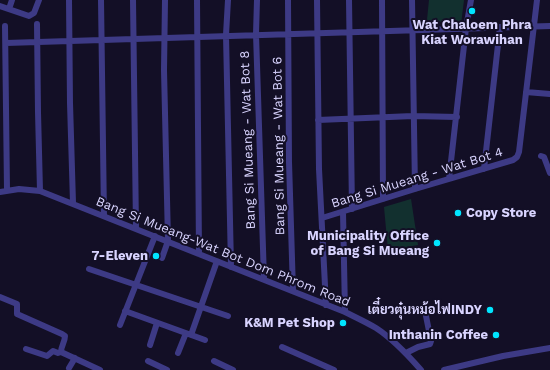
<!DOCTYPE html>
<html>
<head>
<meta charset="utf-8">
<style>
	body { margin:0 }
	canvas { display:block; background:#130f26 }
</style>
</head>
<body>
<canvas width="550" height="370"></canvas>
<script>
const g = document.querySelector('canvas').getContext('2d');
g.lineJoin = 'round';
function paint(path, color) {
  g.fillStyle = color;
  g.fill(path, 'evenodd');
}
function stroke(path, color, width, dash) {
  g.strokeStyle = color;
  g.lineWidth = width;
  g.lineCap = dash ? 'butt' : 'round';
  g.setLineDash(dash || []);
  g.stroke(path);
}
function write(font, color, halo, rows, align = 'center') {
  g.font = font + ' "Work Sans",Sarabun,sans-serif';
  g.lineWidth = 4;
  g.setLineDash([]);
  g.textBaseline = 'middle';
  g.strokeStyle = halo;
  g.fillStyle = color;
  for (const [text, x, y, turn = 0] of rows) {
    g.save();
    g.translate(x, y);
    g.rotate((+turn || 0) * Math.PI / 180);
    g.textAlign = isNaN(turn) ? turn : align;
    if (halo) g.strokeText(text, 0, 0);
    g.fillText(text, 0, 0);
    g.restore();
  }
}
paint(new Path2D(`
	M 429,0 L 464,0 L 461,24 L 427,20 Z
	M 411,199 L 418,245 L 388,250 L 384,207 Z`), '#12302f');
stroke(new Path2D(`
	M 69,0 L 70,103 L 73,203
	M 101,0 L 104,216
	M 133,0 L 136,228
	M 197,0 L 199,254
	M 228,0 L 226,35 L 231,267
	M 257,0 L 256,34 L 264,279
	M 288,0 L 289,162 L 293,291
	M 317,0 L 319,169 L 326,305
	M 349,0 L 352,209
	M 382,0 L 383,199
	M 412,0 L 415,189
	M 0,6 L 29,16 L 34,13 L 39,0
	M 9,9 L 12,0
	M 37,24 L 38,112 L 40,191
	M 5,26 L 7,190
	M 6,43 L 550,26
	M 526,92 L 550,94
	M 318,120 L 413,116 L 457,117
	M 541,156 L 544,157 L 550,173
	M 484,169 L 500,27
	M 449,179 L 466,28 L 471,0
	M 0,192 L 19,189 L 40,191 L 345,312 C 355,317 366,322 376,328 C 393,339 407,354 421,370
	M 343,212 L 345,312
	M 322,218 L 415,189 L 513,160 L 517,157 L 519,152 L 537,0
	M 162,258 L 168,241 L 164,70 L 165,0
	M 89,269 L 228,316
	M 0,297 L 17,304 L 17,314 L 62,334 L 65,336 C 65,342 61,346 61,352 L 100,370
	M 125,311 L 205,340
	M 120,325 L 155,236
	M 191,335 L 217,261
	M 150,345 L 157,323
	M 282,347 L 334,370
	M 26,349 L 47,356 L 53,351 L 58,353 L 61,352
	M 178,353 L 186,333
	M 406,353 L 418,347 L 430,344 L 431,341 L 425,311
	M 148,361 L 167,370
	M 214,361 L 233,370
	M 69,368 L 75,358
	M 444,370 L 503,356 L 550,348`), '#3d3a85', 6);
for (const [x, y, r, color] of [
	[472,11,4,"#00e5ff"],
	[458,213,4,"#00e5ff"],
	[437,243,4,"#00e5ff"],
	[156,256,4,"#00e5ff"],
	[490,310,4,"#00e5ff"],
	[343,323,4,"#00e5ff"],
	[496,335,4,"#00e5ff"]
]) {
  const dot = new Path2D();
  dot.arc(x, y, r, 0, 2 * Math.PI);
  g.fillStyle = color;
  g.fill(dot);
  stroke(dot, '#130f26', 1.5);
}
write('bold 13px', '#d9d4ff', '#130f26', [
	["Wat Chaloem Phra",472,25,"center"],
	["Kiat Worawihan",472,40,"center"],
	["Copy Store",466,213,"left"],
	["Municipality Office",429,236],
	["of Bang Si Mueang",429,251],
	["7-Eleven",148,256],
	["เตี๋ยวตุ๋นหม้อไฟINDY",482,310],
	["K&M Pet Shop",335,323],
	["Inthanin Coffee",488,335]
], 'right');
write('13px', '#d9d4ff', '#130f26', [
	["Bang Si Mueang - Wat Bot 8",248,140,-92],
	["Bang Si Mueang - Wat Bot 6",279,146,-91],
	["Bang Si Mueang - Wat Bot 4",417,178,-17],
	["Bang Si Mueang-Wat Bot Dom Phrom Road",223,252,22]
]);
</script>
</body>
</html>
